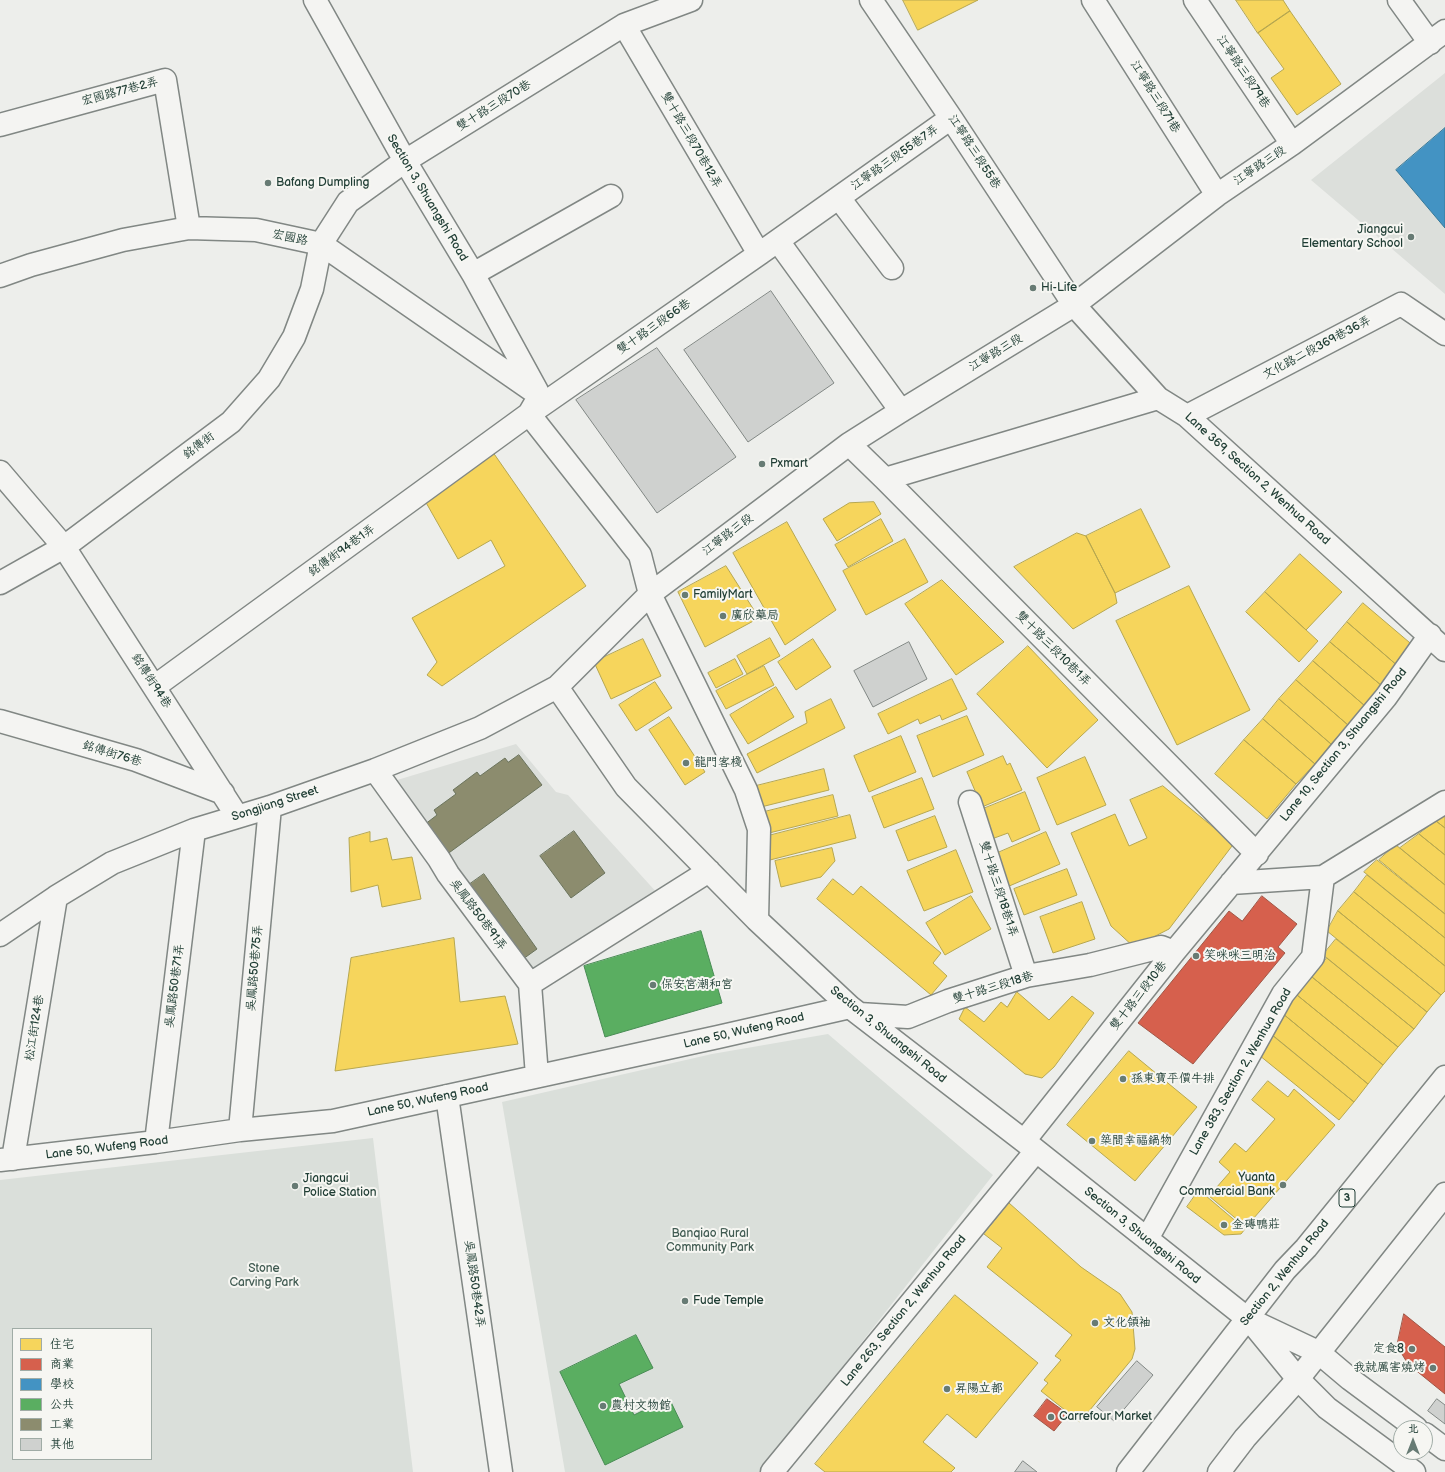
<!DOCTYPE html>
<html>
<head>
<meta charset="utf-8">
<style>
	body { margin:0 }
	#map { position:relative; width:1445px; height:1472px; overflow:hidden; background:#edeeeb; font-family:"Balsamiq Sans","LXGW WenKai TC",sans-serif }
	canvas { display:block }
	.legend { position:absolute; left:12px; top:1328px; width:140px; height:132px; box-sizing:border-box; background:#f6f6f2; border:1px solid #a0aca6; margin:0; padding:5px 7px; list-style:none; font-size:12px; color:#1f3d34 }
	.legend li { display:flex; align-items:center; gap:8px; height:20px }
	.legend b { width:20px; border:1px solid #a0aca6 }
	.north { position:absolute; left:1393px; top:1420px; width:40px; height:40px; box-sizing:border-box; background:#f6f6f2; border:1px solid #a0aca6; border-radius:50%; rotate:0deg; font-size:11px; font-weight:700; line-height:16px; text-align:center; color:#1f3d34 }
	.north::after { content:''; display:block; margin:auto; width:14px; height:18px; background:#677b74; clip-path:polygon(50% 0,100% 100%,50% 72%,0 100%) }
</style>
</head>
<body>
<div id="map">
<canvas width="1445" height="1472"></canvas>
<ul class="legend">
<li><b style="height:11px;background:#f6d55c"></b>住宅</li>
<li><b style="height:11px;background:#d6604d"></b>商業</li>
<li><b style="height:11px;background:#4393c3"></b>學校</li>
<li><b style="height:11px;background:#5aae61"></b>公共</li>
<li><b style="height:11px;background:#8c8c6e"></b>工業</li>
<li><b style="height:11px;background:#cfd1cf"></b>其他</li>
</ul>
<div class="north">北</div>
</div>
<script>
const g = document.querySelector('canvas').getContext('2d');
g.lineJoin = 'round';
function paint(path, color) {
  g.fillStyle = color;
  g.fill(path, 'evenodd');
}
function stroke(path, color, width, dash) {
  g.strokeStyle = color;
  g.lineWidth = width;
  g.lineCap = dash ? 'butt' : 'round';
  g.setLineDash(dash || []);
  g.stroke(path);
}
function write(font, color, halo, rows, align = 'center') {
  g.font = font + ' "Balsamiq Sans","LXGW WenKai TC",sans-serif';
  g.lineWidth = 4;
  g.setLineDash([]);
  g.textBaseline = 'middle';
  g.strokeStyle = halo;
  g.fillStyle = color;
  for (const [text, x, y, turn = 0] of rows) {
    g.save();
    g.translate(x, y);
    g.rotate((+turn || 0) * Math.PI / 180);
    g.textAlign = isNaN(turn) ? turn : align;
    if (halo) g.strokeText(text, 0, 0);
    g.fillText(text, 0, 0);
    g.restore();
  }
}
paint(new Path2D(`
	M 1445,73 L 1445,294 L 1311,180 Z
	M 516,744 L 556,792 L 568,795 L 659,895 L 529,975 L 394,781 Z`), '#dcdfdb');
paint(new Path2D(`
	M 828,1034 L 993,1175 L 760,1472 L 565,1472 L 502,1102 L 712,1054 Z
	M 373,1138 L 413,1472 L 0,1472 L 0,1180 ZM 13,1329 L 151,1329 L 151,1459 L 13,1459 Z`), '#dadfda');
const homes = new Path2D(`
	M 903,0 L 978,0 L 918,30 Z
	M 1236,0 L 1283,0 L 1290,11 L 1258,33 Z
	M 1290,11 L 1341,84 L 1297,115 L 1271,78 L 1284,69 L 1258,33 Z
	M 490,448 L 586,586 L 442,686 L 427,675 L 437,662 L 412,618 L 505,566 L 491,540 L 458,559 L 424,499 Z
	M 874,502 L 881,514 L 837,541 L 823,519 L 849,503 Z
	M 1141,509 L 1170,567 L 1115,593 L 1086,536 Z
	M 881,519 L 893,541 L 848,567 L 835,545 Z
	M 787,522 L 836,610 L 785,645 L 733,553 Z
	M 1077,533 L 1086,536 L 1115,593 L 1117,603 L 1073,629 L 1014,567 Z
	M 905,539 L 928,582 L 866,615 L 843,571 Z
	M 1300,554 L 1342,592 L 1306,630 L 1265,592 Z
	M 726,566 L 759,618 L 705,647 L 678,592 Z
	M 942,580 L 1004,642 L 956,675 L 905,604 Z
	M 1189,586 L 1250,710 L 1177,745 L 1116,621 Z
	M 1265,592 L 1318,641 L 1299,662 L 1246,612 Z
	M 1363,603 L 1416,648 L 1399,667 L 1347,622 Z
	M 1347,622 L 1399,667 L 1382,686 L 1330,642 Z
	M 770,638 L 780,656 L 747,674 L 737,656 Z
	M 643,639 L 661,676 L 611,699 L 594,662 Z
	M 813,639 L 831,667 L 796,690 L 778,662 Z
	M 1330,642 L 1382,686 L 1365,706 L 1313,661 Z
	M 1028,646 L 1098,720 L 1047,768 L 977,694 Z
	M 735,659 L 743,674 L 716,688 L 708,673 Z
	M 1313,661 L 1365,706 L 1348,725 L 1296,680 Z
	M 764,666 L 774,685 L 726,709 L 716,691 Z
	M 952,679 L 967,709 L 942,720 L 940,715 L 920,724 L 918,719 L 888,734 L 878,714 Z
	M 1296,680 L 1348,725 L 1331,744 L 1279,699 Z
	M 655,682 L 672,708 L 636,731 L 619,705 Z
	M 776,687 L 794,717 L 748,744 L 730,715 Z
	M 831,699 L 845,728 L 757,773 L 747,754 L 807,723 L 805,712 Z
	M 1279,699 L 1331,744 L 1315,764 L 1263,719 Z
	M 967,716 L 984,755 L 933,777 L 917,736 Z
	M 669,717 L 705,772 L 685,785 L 649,730 Z
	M 1263,719 L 1315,764 L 1296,784 L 1244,740 Z
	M 901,736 L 916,772 L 869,792 L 854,756 Z
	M 1244,740 L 1296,784 L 1267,819 L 1215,774 Z
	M 1003,756 L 1007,765 L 1010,763 L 1022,790 L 982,807 L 967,772 Z
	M 1085,757 L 1106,805 L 1057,825 L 1037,778 Z
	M 824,769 L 829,790 L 761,807 L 756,786 Z
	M 922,778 L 934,809 L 884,828 L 872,797 Z
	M 1163,786 L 1224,836 L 1232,846 L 1169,929 L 1134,947 L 1111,926 L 1071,833 L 1115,814 L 1129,846 L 1147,838 L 1130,800 Z
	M 1025,792 L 1040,830 L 1012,842 L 1008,833 L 989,840 L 978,811 Z
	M 833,795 L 838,816 L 765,834 L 760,813 Z
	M 850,815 L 856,838 L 770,860 L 764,837 Z
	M 1445,815 L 1445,828 L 1436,821 Z
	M 935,816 L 947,847 L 908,861 L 896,831 Z
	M 1436,821 L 1445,828 L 1445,855 L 1419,834 Z
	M 370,832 L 370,842 L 387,838 L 392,860 L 412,857 L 421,899 L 382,907 L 378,885 L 351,892 L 349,838 Z
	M 1046,832 L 1060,864 L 1007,887 L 993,855 Z
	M 1419,834 L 1445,855 L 1445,885 L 1400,848 Z
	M 1396,845 L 1445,885 L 1445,914 L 1379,860 Z
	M 832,848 L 835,861 L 821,877 L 781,887 L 775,861 Z
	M 956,850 L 973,892 L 924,911 L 907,871 Z
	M 1377,860 L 1445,914 L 1445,938 L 1364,872 Z
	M 1067,869 L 1077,895 L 1024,915 L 1014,889 Z
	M 1367,875 L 1445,938 L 1445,966 L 1354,892 Z
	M 833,879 L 853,895 L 861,886 L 941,953 L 933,963 L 947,976 L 931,995 L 817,899 Z
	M 1354,892 L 1445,966 L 1445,991 L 1441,995 L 1338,911 Z
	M 971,896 L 991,929 L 945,955 L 926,923 Z
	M 1082,902 L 1095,939 L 1053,953 L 1040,917 Z
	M 1338,911 L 1441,995 L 1427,1012 L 1327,931 Z
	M 454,938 L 460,1002 L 505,996 L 518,1044 L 335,1071 L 351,958 Z
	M 1336,939 L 1427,1012 L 1414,1029 L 1323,955 Z
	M 1327,958 L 1414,1029 L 1398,1047 L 1312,977 Z
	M 1312,977 L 1398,1047 L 1383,1065 L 1297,995 Z
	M 1017,992 L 1049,1020 L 1072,996 L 1094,1013 L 1054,1067 L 1042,1078 L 1025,1074 L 959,1019 L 965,1007 L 984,1022 L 1001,1002 L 1007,1007 Z
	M 1297,995 L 1383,1065 L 1368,1084 L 1282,1013 Z
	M 1282,1013 L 1368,1084 L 1354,1102 L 1267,1031 Z
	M 1270,1033 L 1354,1102 L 1339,1120 L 1254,1051 Z
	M 1129,1051 L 1197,1107 L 1135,1181 L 1067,1125 Z
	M 1268,1081 L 1288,1097 L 1294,1089 L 1335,1125 L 1246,1227 L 1209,1196 L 1230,1172 L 1219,1162 L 1235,1143 L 1246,1152 L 1275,1119 L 1252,1100 Z
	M 1199,1190 L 1245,1229 L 1241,1234 L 1224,1235 L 1187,1207 Z
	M 1009,1203 L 1081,1267 L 1120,1294 L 1132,1312 L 1135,1349 L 1132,1359 L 1080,1422 L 1041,1391 L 1048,1383 L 1044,1380 L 1061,1360 L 1055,1356 L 1072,1335 L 987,1267 L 1002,1248 L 984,1234 Z
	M 955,1295 L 1038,1363 L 976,1438 L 947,1414 L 923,1442 L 955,1468 L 951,1472 L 825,1472 L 815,1464 Z`);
paint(homes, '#f6d55c');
stroke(homes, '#b6a750', 1);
const shops = new Path2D(`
	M 1262,896 L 1297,924 L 1278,947 L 1285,953 L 1193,1064 L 1138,1023 L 1229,911 L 1242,921 Z
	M 1404,1314 L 1445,1347 L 1445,1394 L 1408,1364 L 1397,1346 Z
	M 1047,1399 L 1068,1414 L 1054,1431 L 1034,1416 Z`);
paint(shops, '#d6604d');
stroke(shops, '#9f5646', 1);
const schools = new Path2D(`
	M 1445,128 L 1445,228 L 1396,170 Z`);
paint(schools, '#4393c3');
stroke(schools, '#387998', 1);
const public = new Path2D(`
	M 701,931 L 722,1003 L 605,1037 L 584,966 Z
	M 636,1335 L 653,1368 L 619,1384 L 634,1415 L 669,1398 L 683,1427 L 605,1465 L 560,1372 Z`);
paint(public, '#5aae61');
stroke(public, '#488c54', 1);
const industry = new Path2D(`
	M 519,755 L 542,785 L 446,855 L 424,825 L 437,815 L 434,810 L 456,794 L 453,790 L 477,772 L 480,776 L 505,758 L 508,762 Z
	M 574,831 L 605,873 L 571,898 L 540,856 Z
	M 484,874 L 537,949 L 523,959 L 470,884 Z`);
paint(industry, '#8c8c6e');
stroke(industry, '#6b745d', 1);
const building = new Path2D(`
	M 771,291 L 834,383 L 748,442 L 684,350 Z
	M 657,348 L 736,457 L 657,513 L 576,400 Z
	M 909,642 L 927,679 L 873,707 L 854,671 Z
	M 1137,1361 L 1153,1375 L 1114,1421 L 1097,1407 Z
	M 1437,1399 L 1445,1405 L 1445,1424 L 1428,1411 Z
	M 1023,1461 L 1037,1472 L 1015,1472 Z`);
paint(building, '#cfd1cf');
stroke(building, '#818784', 1);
const minor = new Path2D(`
	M 315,0 L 405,161 L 473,274 L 537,391
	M 871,0 L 951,118 L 1074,305 L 1158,398 L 1187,416 L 1445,650
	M 1093,0 L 1217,195
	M 1195,0 L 1292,144
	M 1399,0 L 1430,43
	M 624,25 L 759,254
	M 0,125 L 165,80 L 189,228
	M 839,198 L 892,268
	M 778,241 L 901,411
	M 473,274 L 611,196
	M 0,276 L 31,265 L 123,240 L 189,228 L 256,230 L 321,244 L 539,395
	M 536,402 L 529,414 L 640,555 L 650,594 L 746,790 L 759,829 L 757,920
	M 1187,416 L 1401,304 L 1445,334
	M 849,444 L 885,479 L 1257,854
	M 0,472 L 64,547 L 237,816
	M 885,479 L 1158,398
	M 0,583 L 64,547 L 231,422 L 269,379 L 294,337 L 312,289 L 321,244 L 348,202 L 405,161 L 624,25 L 691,0
	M 154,687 L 529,414 L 759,254 L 951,118
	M 557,687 L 626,787 L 757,920 L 850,1007 L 1024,1141 L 1248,1319 L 1318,1352 L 1350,1379 L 1416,1428
	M 0,721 L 136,760 L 223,793
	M 375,770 L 439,859 L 448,874 L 530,984 L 537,1076
	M 970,802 L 1026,976
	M 1231,883 L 1323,877
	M 0,935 L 56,897 L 112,863 L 194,830 L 270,807 L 375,770 L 480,728 L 557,687 L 650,594 L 849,444 L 901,411 L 1074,305 L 1217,195 L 1292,144 L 1445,31
	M 530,984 L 709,871
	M 859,1014 L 908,1017 L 948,1001 L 1026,976 L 1090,965 L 1161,947 L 1174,952
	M 447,1096 L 501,1472
	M 240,1130 L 270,807
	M 1024,1141 L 1174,952 L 1386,697 L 1430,635
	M 156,1142 L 194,830
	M 13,1159 L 56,897
	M 0,1160 L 156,1142 L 240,1130 L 333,1121 L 718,1037 L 850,1007
	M 1147,1239 L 1283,994 L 1313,957 L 1323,877 L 1445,802
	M 1253,1324 L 1298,1379 L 1327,1408 L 1414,1472
	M 1425,1434 L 1445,1449
	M 772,1472 L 1036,1151`);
const major = new Path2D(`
	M 1128,1472 L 1285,1270 L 1306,1248 L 1445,1077
	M 1219,1472 L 1245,1438 L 1298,1379 L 1445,1194`);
stroke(minor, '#818784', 25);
stroke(major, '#818784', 25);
stroke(minor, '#f4f4f2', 22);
stroke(major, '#f4f4f2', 22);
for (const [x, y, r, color] of [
	[268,183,4,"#677b74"],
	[1411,237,4,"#677b74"],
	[1033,288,4,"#677b74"],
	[762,464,4,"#677b74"],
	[685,595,4,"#677b74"],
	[723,616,4,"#677b74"],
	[686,763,4,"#677b74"],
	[1196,956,4,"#677b74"],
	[653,985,4,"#677b74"],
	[1123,1079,4,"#677b74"],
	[1092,1141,4,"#677b74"],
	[1283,1185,4,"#677b74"],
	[295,1186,4,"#677b74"],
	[1224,1225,4,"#677b74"],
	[685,1301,4,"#677b74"],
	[1095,1323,4,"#677b74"],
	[1412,1349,4,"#677b74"],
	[1433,1368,4,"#677b74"],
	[947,1389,4,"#677b74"],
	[603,1406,4,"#677b74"],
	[1051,1417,4,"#677b74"]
]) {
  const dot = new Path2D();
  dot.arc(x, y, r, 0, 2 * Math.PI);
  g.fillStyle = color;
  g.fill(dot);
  stroke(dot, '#f6f6f2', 1.5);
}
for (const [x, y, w] of [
	[1347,1198,16]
]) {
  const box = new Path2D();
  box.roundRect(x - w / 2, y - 9, w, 18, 3);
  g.fillStyle = '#f6f6f2';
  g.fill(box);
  stroke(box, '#1f3d34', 1);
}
write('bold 11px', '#1f3d34', null, [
	["3",1347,1198]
]);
write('12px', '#1f3d34', '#f6f6f2', [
	["江寧路三段79巷",1243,72,56],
	["宏國路77巷2弄",120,92,-15],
	["江寧路三段71巷",1155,97,58],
	["雙十路三段70巷",494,106,-32],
	["雙十路三段70巷12弄",691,140,60],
	["江寧路三段55巷",974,152,57],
	["江寧路三段55巷7弄",895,158,-35],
	["江寧路三段",1260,166,-34],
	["Section 3, Shuangshi Road",427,198,59],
	["宏國路",290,238,12],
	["雙十路三段66巷",654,327,-35],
	["文化路二段369巷36弄",1317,348,-28],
	["江寧路三段",996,353,-31],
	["銘傳街",199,446,-37],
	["Lane 369, Section 2, Wenhua Road",1257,479,42],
	["江寧路三段",728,535,-37],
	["銘傳街94巷1弄",342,551,-36],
	["雙十路三段10巷1弄",1053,649,45],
	["銘傳街94巷",151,681,57],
	["Lane 10, Section 3, Shuangshi Road",1344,745,-51],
	["銘傳街76巷",112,754,17],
	["Songjiang Street",275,804,-18],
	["雙十路三段18巷1弄",998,889,72],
	["吳鳳路50巷91弄",478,915,53],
	["吳鳳路50巷75弄",255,968,-85],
	["吳鳳路50巷71弄",175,986,-83],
	["雙十路三段18巷",993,988,-17],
	["雙十路三段10巷",1139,996,-52],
	["松江街124巷",35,1028,-81],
	["Lane 50, Wufeng Road",744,1031,-13],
	["Section 3, Shuangshi Road",888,1035,39],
	["Lane 383, Section 2, Wenhua Road",1241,1072,-60],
	["Lane 50, Wufeng Road",428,1100,-12],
	["Lane 50, Wufeng Road",107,1148,-7],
	["Section 3, Shuangshi Road",1142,1236,39],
	["Section 2, Wenhua Road",1285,1273,-51],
	["吳鳳路50巷42弄",474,1284,82],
	["Lane 263, Section 2, Wenhua Road",904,1311,-51]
]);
write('12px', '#1f3d34', '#f6f6f2', [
	["Bafang Dumpling",276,183],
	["Jiangcui",1403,230,"right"],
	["Elementary School",1403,244,"right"],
	["Hi-Life",1041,288],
	["Pxmart",770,464],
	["FamilyMart",693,595],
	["廣欣藥局",731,616],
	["龍門客棧",694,763],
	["笑咪咪三明治",1204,956],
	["保安宮潮和宮",661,985],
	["孫東寶平價牛排",1131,1079],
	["築間幸福鍋物",1100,1141],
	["Yuanta",1275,1178,"right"],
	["Commercial Bank",1275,1192,"right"],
	["Jiangcui",303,1179],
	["Police Station",303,1193],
	["金磚鴨莊",1232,1225],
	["Fude Temple",693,1301],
	["文化領袖",1103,1323],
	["定食8",1404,1349,"right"],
	["我就厲害燒烤",1425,1368,"right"],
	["昇陽立都",955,1389],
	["農村文物館",611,1406],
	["Carrefour Market",1059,1417]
], 'left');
write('12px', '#415b52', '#f6f6f2', [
	["Banqiao Rural",710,1234],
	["Community Park",710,1248],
	["Stone",264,1269],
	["Carving Park",264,1283]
]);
</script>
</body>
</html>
